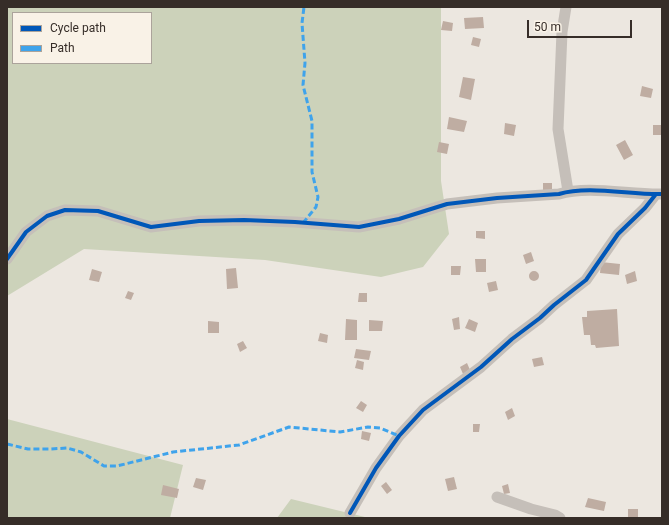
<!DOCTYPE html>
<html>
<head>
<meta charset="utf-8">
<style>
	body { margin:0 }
	#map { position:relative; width:669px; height:525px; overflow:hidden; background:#ece7e0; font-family:Roboto,sans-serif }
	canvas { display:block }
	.frame { position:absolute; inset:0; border:8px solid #362d28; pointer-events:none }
	.legend { position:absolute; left:12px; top:12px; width:140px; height:52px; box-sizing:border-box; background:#f9f2e7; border:1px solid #aba39b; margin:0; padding:5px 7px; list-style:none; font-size:12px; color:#362d28 }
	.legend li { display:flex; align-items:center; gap:8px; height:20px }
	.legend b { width:20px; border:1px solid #aba39b }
	.scale { position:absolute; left:527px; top:20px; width:105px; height:18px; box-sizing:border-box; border:2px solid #362d28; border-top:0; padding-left:5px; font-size:12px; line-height:14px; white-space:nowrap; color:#362d28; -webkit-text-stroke:3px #f9f2e7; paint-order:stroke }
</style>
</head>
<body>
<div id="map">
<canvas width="669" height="525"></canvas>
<div class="frame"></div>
<ul class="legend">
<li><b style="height:5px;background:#0057b8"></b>Cycle path</li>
<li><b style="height:5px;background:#3fa3eb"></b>Path</li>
</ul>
<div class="scale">50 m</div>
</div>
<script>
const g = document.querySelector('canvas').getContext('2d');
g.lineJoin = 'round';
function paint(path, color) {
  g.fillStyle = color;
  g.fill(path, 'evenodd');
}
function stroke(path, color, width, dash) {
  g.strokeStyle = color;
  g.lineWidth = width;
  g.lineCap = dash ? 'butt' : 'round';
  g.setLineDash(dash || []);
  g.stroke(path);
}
paint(new Path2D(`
	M 7,7 L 441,7 L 441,181 L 449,234 L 423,267 L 381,277 L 265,260 L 84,249 L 7,296 ZM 13,13 L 151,13 L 151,63 L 13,63 Z
	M 7,419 L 183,465 L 170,518 L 7,518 Z
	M 291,499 L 369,518 L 277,518 Z`), '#ccd2ba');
paint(new Path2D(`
	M 483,17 L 484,28 L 465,29 L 464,18 Z
	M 443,21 L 453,23 L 452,31 L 441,30 Z
	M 473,37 L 481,39 L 479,47 L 471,45 Z
	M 463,77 L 475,79 L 471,100 L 459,97 Z
	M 642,86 L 653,89 L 651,98 L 640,96 Z
	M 449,117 L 467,121 L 464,132 L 447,129 Z
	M 505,123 L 516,125 L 514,136 L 504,134 Z
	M 653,125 L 662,125 L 662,135 L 653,135 Z
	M 625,140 L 633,155 L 624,160 L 616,145 Z
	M 439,142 L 449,144 L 447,154 L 437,152 Z
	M 543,183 L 552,183 L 552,192 L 543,192 Z
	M 476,231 L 485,231 L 485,239 L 476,238 Z
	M 531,252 L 534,261 L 526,264 L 523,255 Z
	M 475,259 L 486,259 L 486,272 L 476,272 Z
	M 601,262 L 620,264 L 619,275 L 600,273 Z
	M 451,266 L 461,266 L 460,275 L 451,275 Z
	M 236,268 L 238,288 L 227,289 L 226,269 Z
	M 92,269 L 102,272 L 99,282 L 89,280 Z
	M 635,271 L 637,281 L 627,284 L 625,275 Z
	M529 276a5 5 0 1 1 10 0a5 5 0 1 1-10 0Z
	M 496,281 L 498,290 L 489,292 L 487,283 Z
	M 128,291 L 134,293 L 131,300 L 125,298 Z
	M 359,293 L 367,293 L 367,302 L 358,302 Z
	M 617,309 L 619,346 L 596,348 L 595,345 L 591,345 L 590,335 L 584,335 L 582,317 L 587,317 L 587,311 Z
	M 459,317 L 460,329 L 454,330 L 452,319 Z
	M 346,319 L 357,320 L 357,340 L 345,340 Z
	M 469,319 L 478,323 L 475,332 L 465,328 Z
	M 369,320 L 383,321 L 382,331 L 369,331 Z
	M 208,321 L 219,322 L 219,333 L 208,333 Z
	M 320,333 L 328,335 L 327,343 L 318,341 Z
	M 243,341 L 247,348 L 240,352 L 237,344 Z
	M 356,349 L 371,351 L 369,360 L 354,358 Z
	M 542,357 L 544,365 L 534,367 L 532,359 Z
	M 357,360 L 364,362 L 363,370 L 355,368 Z
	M 467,363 L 470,370 L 463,374 L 460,367 Z
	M 361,401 L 367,405 L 363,412 L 356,408 Z
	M 512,408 L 515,416 L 508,420 L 505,412 Z
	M 473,424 L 480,424 L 479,432 L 473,432 Z
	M 362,431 L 371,433 L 369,441 L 361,439 Z
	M 454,477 L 457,489 L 448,491 L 445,479 Z
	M 196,478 L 206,480 L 203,490 L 193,487 Z
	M 386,482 L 392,490 L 387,494 L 381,486 Z
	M 508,484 L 510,493 L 504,494 L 502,486 Z
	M 163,485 L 179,489 L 177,498 L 161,495 Z
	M 588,498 L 606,502 L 604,511 L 585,507 Z
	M 628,509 L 638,509 L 638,518 L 628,518 Z`), '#bfada2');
stroke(new Path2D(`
	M 566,7 L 562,32 L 558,129 L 568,191
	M 7,259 L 26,232 L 47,216 L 65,210 L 98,211 L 151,227 L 199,221 L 244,220 L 295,222 L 359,227 L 399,219 L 447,204 L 497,198 L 559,194 C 588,185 631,195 662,194
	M 497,497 L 531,509 L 555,515 L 560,518
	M 350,513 L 376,468 L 399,436 L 423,410 L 481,367 L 512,339 L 540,318 L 554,305 L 586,280 L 618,234 L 645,208 L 656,194`), '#c5bfb9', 11);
stroke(new Path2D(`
	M 303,223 L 316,207 L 318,197 L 312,172 L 312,121 L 303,85 L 305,63 L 302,23 L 304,7
	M 7,444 L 28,449 L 50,449 L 67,448 L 81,452 L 104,466 L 117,466 L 173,452 L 239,445 L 289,427 L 340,432 L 368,427 L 380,428 L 399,436`), '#3fa3eb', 3, [6, 3]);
stroke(new Path2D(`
	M 7,259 L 26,232 L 47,216 L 65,210 L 98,211 L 151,227 L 199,221 L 244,220 L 295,222 L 359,227 L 399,219 L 447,204 L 497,198 L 559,194 C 588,185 631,195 662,194
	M 350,513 L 376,468 L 399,436 L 423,410 L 481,367 L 512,339 L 540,318 L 554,305 L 586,280 L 618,234 L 645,208 L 656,194`), '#0057b8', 4);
</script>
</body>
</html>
